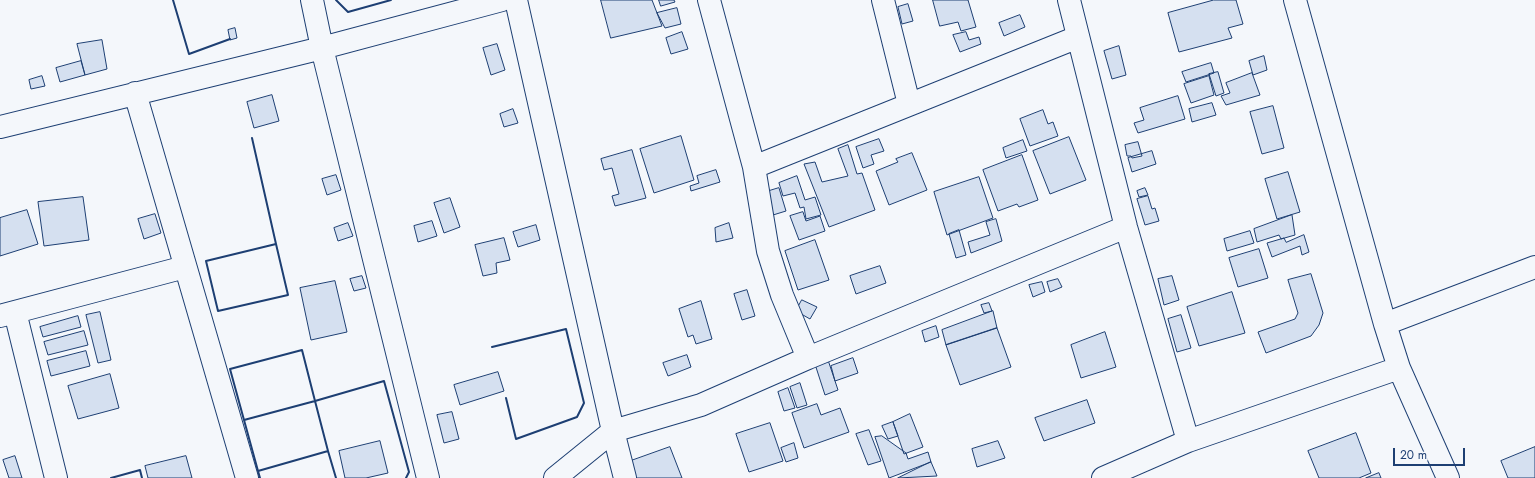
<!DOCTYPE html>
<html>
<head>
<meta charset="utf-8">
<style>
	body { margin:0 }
	#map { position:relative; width:1535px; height:478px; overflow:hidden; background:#f4f7fb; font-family:Jost,sans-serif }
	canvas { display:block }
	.scale { position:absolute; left:1393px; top:448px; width:72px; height:18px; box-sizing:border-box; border:2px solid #1d3f73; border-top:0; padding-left:5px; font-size:12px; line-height:14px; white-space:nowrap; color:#1d3f73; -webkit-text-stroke:3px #f4f7fb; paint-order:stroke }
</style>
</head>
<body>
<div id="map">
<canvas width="1535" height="478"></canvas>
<div class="scale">20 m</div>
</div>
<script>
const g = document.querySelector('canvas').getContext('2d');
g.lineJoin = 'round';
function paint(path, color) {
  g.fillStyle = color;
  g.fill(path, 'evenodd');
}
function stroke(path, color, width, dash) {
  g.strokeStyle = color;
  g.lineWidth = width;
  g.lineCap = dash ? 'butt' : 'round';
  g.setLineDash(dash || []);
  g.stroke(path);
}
const building = new Path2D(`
	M 601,0 L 652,0 L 662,26 L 611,38 Z
	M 659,0 L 674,0 L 675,2 L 661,6 Z
	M 933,0 L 968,0 L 976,27 L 961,31 L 958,22 L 940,26 Z
	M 1214,0 L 1236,0 L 1243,24 L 1228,28 L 1232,38 L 1179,52 L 1168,13 Z
	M 908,4 L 913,21 L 902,24 L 898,7 Z
	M 677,8 L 681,24 L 665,28 L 657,13 Z
	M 1020,15 L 1025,27 L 1004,36 L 999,23 Z
	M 235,28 L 237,38 L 230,40 L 228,30 Z
	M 682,32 L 688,49 L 671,54 L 666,38 Z
	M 966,32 L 969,40 L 979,37 L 981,44 L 960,52 L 953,35 Z
	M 102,40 L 107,69 L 85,75 L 77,44 Z
	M 497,44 L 505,70 L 491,75 L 483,48 Z
	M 1119,46 L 1126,75 L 1112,79 L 1104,51 Z
	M 1264,56 L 1267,70 L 1253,75 L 1249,61 Z
	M 81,61 L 85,75 L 60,82 L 56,68 Z
	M 1211,63 L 1214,73 L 1186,82 L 1182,72 Z
	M 1218,72 L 1224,93 L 1216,96 L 1209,74 Z
	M 1252,73 L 1260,95 L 1226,105 L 1221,96 L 1230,93 L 1226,83 Z
	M 42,76 L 45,86 L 31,89 L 29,80 Z
	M 1209,76 L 1214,95 L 1191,103 L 1184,84 Z
	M 272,95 L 279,121 L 254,128 L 247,102 Z
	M 1178,96 L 1185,119 L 1138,133 L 1134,123 L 1144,120 L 1140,108 Z
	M 1212,103 L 1216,115 L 1192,122 L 1189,109 Z
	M 1273,106 L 1284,148 L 1262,154 L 1250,112 Z
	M 513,109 L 518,123 L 504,127 L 500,114 Z
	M 1043,110 L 1048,124 L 1053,122 L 1058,136 L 1030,146 L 1020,119 Z
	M 681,136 L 694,180 L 654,193 L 640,149 Z
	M 1069,137 L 1086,180 L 1050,194 L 1033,151 Z
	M 879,139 L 884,151 L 871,155 L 874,164 L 863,168 L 856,147 Z
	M 1023,140 L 1027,151 L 1006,158 L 1003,148 Z
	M 1138,142 L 1142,156 L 1132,158 L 1131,156 L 1127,156 L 1125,145 Z
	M 848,145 L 857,174 L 862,173 L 875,210 L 829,227 L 804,164 L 815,162 L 822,182 L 848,176 L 838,149 Z
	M 632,150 L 646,198 L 615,206 L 612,196 L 619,194 L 612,168 L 604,170 L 601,159 Z
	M 1152,151 L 1156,164 L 1132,172 L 1128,158 Z
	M 912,153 L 927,190 L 889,205 L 876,171 L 898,162 L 896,159 Z
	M 1022,155 L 1038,200 L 1019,207 L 1017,204 L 998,211 L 983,170 Z
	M 716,170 L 720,182 L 691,191 L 690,186 L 699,183 L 697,176 Z
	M 1288,172 L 1300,212 L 1277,219 L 1265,179 Z
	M 336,175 L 341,190 L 327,195 L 322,179 Z
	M 797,176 L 805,200 L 815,197 L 821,215 L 806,219 L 804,207 L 800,208 L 795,193 L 783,196 L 779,183 Z
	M 979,177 L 993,218 L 947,235 L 934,192 Z
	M 779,188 L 786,211 L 773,215 L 766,192 Z
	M 1145,188 L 1148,195 L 1139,197 L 1137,191 Z
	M 1148,196 L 1152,209 L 1155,208 L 1159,221 L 1145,225 L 1137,199 Z
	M 83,197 L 89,240 L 44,246 L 38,202 Z
	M 450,198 L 460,227 L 444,233 L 434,203 Z
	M 27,210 L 38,244 L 0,256 L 0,218 Z
	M 803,212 L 806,221 L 820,216 L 825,231 L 799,240 L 790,216 Z
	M 155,214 L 161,233 L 144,239 L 138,219 Z
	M 1292,215 L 1295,235 L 1281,239 L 1279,235 L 1257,242 L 1254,229 Z
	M 996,219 L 1002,241 L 971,253 L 968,242 L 990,235 L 986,222 Z
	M 432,221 L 437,236 L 418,242 L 414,226 Z
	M 348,223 L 353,236 L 338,241 L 334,228 Z
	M 729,223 L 733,238 L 716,242 L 715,228 Z
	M 536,225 L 540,240 L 518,247 L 513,232 Z
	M 959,230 L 966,255 L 956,258 L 949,234 Z
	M 1250,231 L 1254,243 L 1227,251 L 1224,239 Z
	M 1304,235 L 1309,252 L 1302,255 L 1300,246 L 1272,257 L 1267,243 L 1284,238 L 1286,242 Z
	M 504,238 L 510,260 L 496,263 L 497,273 L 483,276 L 475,245 Z
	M 815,240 L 829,280 L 798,290 L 785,251 Z
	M 1259,249 L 1268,278 L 1238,287 L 1229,258 Z
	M 880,266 L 886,283 L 856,294 L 850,276 Z
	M 1311,274 L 1323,313 L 1319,325 L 1311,336 L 1266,353 L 1258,332 L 1295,319 L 1298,313 L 1288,280 Z
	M 362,276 L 366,288 L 354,291 L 350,279 Z
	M 1172,276 L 1179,300 L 1164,305 L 1158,279 Z
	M 1058,279 L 1062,287 L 1050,292 L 1047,282 Z
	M 335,281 L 347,332 L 311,340 L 300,288 Z
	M 1042,282 L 1045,292 L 1033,297 L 1029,285 Z
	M 747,290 L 755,316 L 742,320 L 734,294 Z
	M 1232,292 L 1245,333 L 1199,346 L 1187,307 Z
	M 802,300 L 817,307 L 810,319 L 796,311 Z
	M 701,301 L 712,339 L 696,344 L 693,335 L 688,337 L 679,309 Z
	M 989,303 L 992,311 L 984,313 L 981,305 Z
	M 993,311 L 997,328 L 946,345 L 942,330 Z
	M 100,312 L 111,360 L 98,363 L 86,315 Z
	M 1181,315 L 1191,348 L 1177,352 L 1168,319 Z
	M 78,316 L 81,327 L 43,337 L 40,327 Z
	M 936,326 L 939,337 L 925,342 L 922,331 Z
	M 997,328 L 1011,367 L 960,385 L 946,345 Z
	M 84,331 L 88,345 L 48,355 L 44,342 Z
	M 1105,332 L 1116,367 L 1081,378 L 1071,345 Z
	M 86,351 L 90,366 L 51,376 L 47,361 Z
	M 826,354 L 838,390 L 825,395 L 813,358 Z
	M 687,355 L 691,367 L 668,376 L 663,363 Z
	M 853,358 L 858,373 L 835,381 L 831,366 Z
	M 498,372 L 504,391 L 460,405 L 454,385 Z
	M 110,374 L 119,408 L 78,419 L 68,386 Z
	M 800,383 L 807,405 L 797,408 L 790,387 Z
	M 788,388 L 795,408 L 784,411 L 778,392 Z
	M 1087,400 L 1095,423 L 1044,441 L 1035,418 Z
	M 817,404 L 821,415 L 840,408 L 849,432 L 804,448 L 792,413 Z
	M 452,412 L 459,439 L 444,443 L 437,415 Z
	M 910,414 L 923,447 L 904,454 L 893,422 Z
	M 893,422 L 898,436 L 888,439 L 882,426 Z
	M 770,423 L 783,461 L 749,472 L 736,434 Z
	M 869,430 L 881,461 L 868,465 L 856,434 Z
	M 1356,433 L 1371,473 L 1359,478 L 1319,478 L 1308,451 Z
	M 882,436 L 906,453 L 908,459 L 928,452 L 931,462 L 889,478 L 875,437 Z
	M 380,441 L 388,473 L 366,478 L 345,478 L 339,451 Z
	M 998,441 L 1005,458 L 977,467 L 972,449 Z
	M 794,443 L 798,458 L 786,462 L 781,448 Z
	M 670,447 L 682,478 L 634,478 L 628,462 Z
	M 1535,447 L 1535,478 L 1508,478 L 1501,461 Z
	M 15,456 L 22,478 L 9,478 L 3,460 Z
	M 186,456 L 192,478 L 148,478 L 145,466 Z
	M 931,462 L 937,476 L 898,478 Z
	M 1379,473 L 1381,478 L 1366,478 Z`);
paint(building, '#d5e0f0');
stroke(building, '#1d3f73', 1);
const street = new Path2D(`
	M 312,0 L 322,48 L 428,478
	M 516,0 L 613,431 L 625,478
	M 709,0 L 754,167 L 768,251 L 782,295 L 808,358
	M 883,0 L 909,104
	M 1069,0 L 1126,227 L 1188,441
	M 1295,0 L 1385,324 L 1399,368 L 1448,478
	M 135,93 L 247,478
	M 0,127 L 322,48 L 502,0
	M 754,167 L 1078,37
	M 15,312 L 56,478
	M 0,316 L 185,267
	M 1385,324 L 1535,267
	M 555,478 L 613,431 L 701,405 L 808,358 L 1126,227
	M 1103,478 L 1188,441 L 1399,368`);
stroke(street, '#1d3f73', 24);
stroke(street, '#f4f7fb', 22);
stroke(new Path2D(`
	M 173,0 L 189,54 L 230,39
	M 336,0 L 348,12 L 391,0
	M 252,138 L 276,244 L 206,261 L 218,311 L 288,295 L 276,244
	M 492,347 L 566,329 L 584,403 L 577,417 L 516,439 L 506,398
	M 302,350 L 315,401 L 244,420 L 230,369 Z
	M 244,420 L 258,471 L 328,451 L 315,401 L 384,381 L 409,472 L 406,478
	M 328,451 L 336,478
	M 258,471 L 260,478
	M 111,478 L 140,470 L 142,478`), '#1d3f73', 2);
</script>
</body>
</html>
